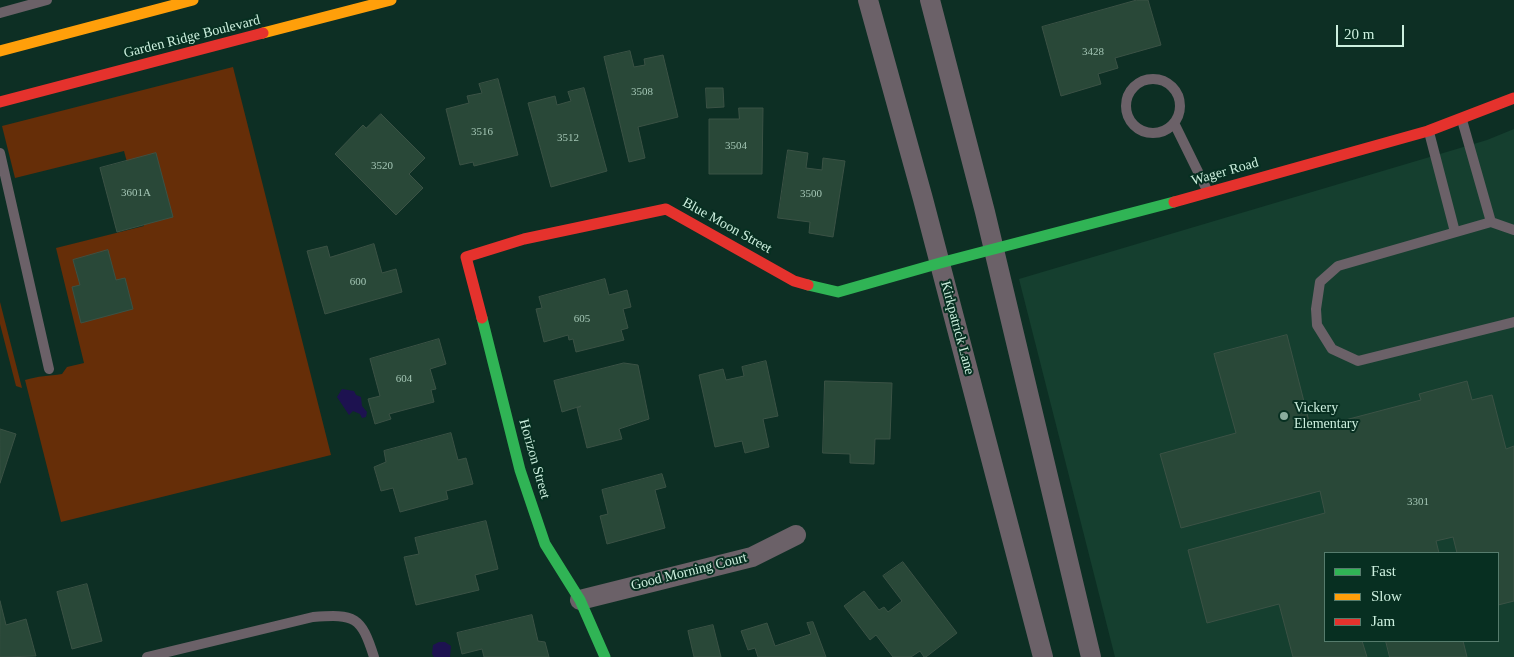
<!DOCTYPE html>
<html>
<head>
<meta charset="utf-8">
<style>
	body { margin:0 }
	#map { position:relative; width:1514px; height:657px; overflow:hidden; background:#0d2f24; font-family:"Times New Roman",serif }
	canvas { display:block }
	.legend { position:absolute; left:1324px; top:552px; width:175px; height:90px; box-sizing:border-box; background:#072f21; border:1px solid #567c6d; margin:0; padding:6px 9px; list-style:none; font-size:15px; color:#ccefde }
	.legend li { display:flex; align-items:center; gap:10px; height:25px }
	.legend b { width:25px; border:1px solid #567c6d }
	.scale { position:absolute; left:1336px; top:25px; width:68px; height:22px; box-sizing:border-box; border:2px solid #ccefde; border-top:0; padding-left:6px; font-size:15px; line-height:18px; white-space:nowrap; color:#ccefde; -webkit-text-stroke:4px #072f21; paint-order:stroke }
</style>
</head>
<body>
<div id="map">
<canvas width="1514" height="657"></canvas>
<ul class="legend">
<li><b style="height:6px;background:#30b455"></b>Fast</li>
<li><b style="height:6px;background:#ff9f0a"></b>Slow</li>
<li><b style="height:6px;background:#e5322d"></b>Jam</li>
</ul>
<div class="scale">20 m</div>
</div>
<script>
const g = document.querySelector('canvas').getContext('2d');
g.lineJoin = 'round';
function paint(path, color) {
  g.fillStyle = color;
  g.fill(path, 'evenodd');
}
function stroke(path, color, width, dash) {
  g.strokeStyle = color;
  g.lineWidth = width;
  g.lineCap = dash ? 'butt' : 'round';
  g.setLineDash(dash || []);
  g.stroke(path);
}
function write(font, color, halo, rows, align = 'center') {
  g.font = font + ' "Times New Roman",serif';
  g.lineWidth = 4;
  g.setLineDash([]);
  g.textBaseline = 'middle';
  g.strokeStyle = halo;
  g.fillStyle = color;
  for (const [text, x, y, turn = 0] of rows) {
    g.save();
    g.translate(x, y);
    g.rotate((+turn || 0) * Math.PI / 180);
    g.textAlign = isNaN(turn) ? turn : align;
    if (halo) g.strokeText(text, 0, 0);
    g.fillText(text, 0, 0);
    g.restore();
  }
}
paint(new Path2D(`
	M 1514,129 L 1514,657 L 1115,657 L 1019,279 L 1487,140 ZM 1325,553 L 1498,553 L 1498,641 L 1325,641 Z`), '#153f2f');
paint(new Path2D(`
	M 233,67 L 331,455 L 61,522 L 25,380 C 38,376 49,376 62,374 L 67,367 L 84,363 L 56,248 L 144,226 L 124,151 L 15,178 L 2,126 Z
	M 0,302 L 22,388 L 16,386 L 0,324 Z`), '#662e08');
paint(new Path2D(`
	M 342,389 L 354,391 L 356,395 L 361,397 L 362,406 L 367,412 L 366,417 L 362,418 L 360,414 L 353,411 L 349,415 L 337,397 Z
	M 439,642 L 445,642 L 451,646 L 450,657 L 434,657 L 432,654 L 433,645 Z`), '#1d1250');
const building = new Path2D(`
	M 1137,0 L 1148,0 L 1161,45 L 1115,58 L 1118,68 L 1098,74 L 1101,84 L 1061,96 L 1042,27 Z
	M 630,51 L 634,67 L 645,65 L 644,59 L 663,55 L 678,117 L 638,127 L 645,158 L 629,162 L 604,57 Z
	M 498,79 L 518,155 L 474,166 L 473,162 L 460,165 L 446,109 L 469,103 L 467,96 L 482,93 L 479,84 Z
	M 584,88 L 607,171 L 551,187 L 528,103 L 555,96 L 557,105 L 571,101 L 568,92 Z
	M 706,88 L 723,88 L 724,107 L 707,108 Z
	M 739,108 L 763,108 L 762,174 L 709,174 L 709,119 L 739,119 Z
	M 381,114 L 425,158 L 409,174 L 423,188 L 396,215 L 335,154 L 363,125 L 366,128 Z
	M 788,150 L 808,153 L 806,168 L 822,170 L 823,158 L 845,161 L 833,237 L 809,233 L 810,222 L 778,218 Z
	M 156,153 L 173,217 L 117,232 L 100,168 Z
	M 374,244 L 382,273 L 396,269 L 402,292 L 325,314 L 307,251 L 327,246 L 330,257 Z
	M 108,250 L 116,280 L 125,278 L 133,309 L 81,323 L 72,287 L 80,285 L 73,260 Z
	M 605,279 L 609,295 L 627,290 L 631,307 L 623,309 L 628,328 L 621,330 L 624,340 L 576,352 L 573,339 L 569,340 L 568,335 L 544,342 L 536,309 L 542,308 L 539,297 Z
	M 1287,335 L 1311,429 L 1421,400 L 1419,394 L 1467,381 L 1472,400 L 1492,395 L 1506,449 L 1514,446 L 1514,601 L 1498,605 L 1498,553 L 1457,553 L 1453,537 L 1436,541 L 1439,553 L 1325,553 L 1325,641 L 1362,641 L 1367,657 L 1293,657 L 1279,604 L 1207,623 L 1188,550 L 1325,513 L 1320,491 L 1181,528 L 1160,454 L 1236,433 L 1214,354 Z
	M 439,339 L 446,364 L 430,369 L 436,389 L 431,390 L 434,402 L 389,414 L 391,419 L 375,424 L 368,399 L 380,396 L 370,359 Z
	M 766,361 L 778,416 L 763,419 L 769,447 L 745,453 L 742,441 L 715,447 L 699,375 L 723,369 L 726,380 L 744,376 L 742,367 Z
	M 624,363 L 638,365 L 649,419 L 619,429 L 622,439 L 587,448 L 577,408 L 581,406 L 562,412 L 554,381 Z
	M 825,381 L 892,383 L 890,439 L 875,439 L 874,464 L 850,463 L 850,454 L 823,453 Z
	M 0,429 L 16,434 L 0,483 Z
	M 451,433 L 458,460 L 466,458 L 473,484 L 446,491 L 448,499 L 400,512 L 393,488 L 381,491 L 374,467 L 386,462 L 384,451 Z
	M 662,474 L 666,487 L 655,490 L 665,528 L 607,544 L 600,516 L 608,514 L 602,490 Z
	M 486,521 L 498,569 L 475,575 L 479,590 L 416,605 L 404,557 L 419,554 L 415,538 Z
	M 903,562 L 957,633 L 926,657 L 924,657 L 920,651 L 911,657 L 893,657 L 876,635 L 870,640 L 844,606 L 864,591 L 879,610 L 884,607 L 888,612 L 902,601 L 883,576 Z
	M 87,584 L 102,641 L 72,649 L 57,592 Z
	M 0,601 L 6,625 L 26,619 L 36,656 L 0,657 Z
	M 532,615 L 538,641 L 545,642 L 549,657 L 484,657 L 482,649 L 462,654 L 457,633 Z
	M 813,622 L 826,657 L 758,657 L 755,648 L 748,650 L 741,631 L 767,623 L 775,646 L 811,634 L 807,623 Z
	M 713,625 L 721,657 L 694,657 L 688,631 Z
	M 1386,641 L 1463,641 L 1467,657 L 1390,657 Z`);
paint(building, '#294838');
stroke(building, '#3b5245', 1);
stroke(new Path2D(`
	M 0,13 L 47,0
	M1126 106a27 27 0 1 1 54 0a27 27 0 1 1-54 0Z
	M 1462,120 L 1491,222
	M 1174,123 L 1208,192
	M 1429,132 L 1455,232
	M 0,153 L 49,369
	M 1514,230 L 1491,222 L 1338,266 L 1320,282 L 1316,309 L 1317,325 L 1332,349 L 1358,361 L 1514,322
	M 147,657 L 313,617 C 355,614 361,616 374,657`), '#6b6168', 10);
stroke(new Path2D(`
	M 868,0 L 923,199 L 1043,657
	M 930,0 L 985,212 L 1091,657
	M 580,600 L 752,557 L 796,535`), '#6b6168', 20);
stroke(new Path2D(`
	M 808,285 L 838,292 L 940,263 L 1174,202
	M 482,318 L 520,470 L 545,544 L 580,600 L 605,657`), '#30b455', 11);
stroke(new Path2D(`
	M 263,33 L 391,0
	M 0,51 L 193,0`), '#ff9f0a', 11);
stroke(new Path2D(`
	M 0,102 L 263,33
	M 1174,202 L 1428,131 L 1514,98
	M 482,318 L 466,257 L 524,239 L 666,209 L 794,281 L 808,285`), '#e5322d', 11);
for (const [x, y, r, color] of [
	[1284,416,5,"#89ac9d"]
]) {
  const dot = new Path2D();
  dot.arc(x, y, r, 0, 2 * Math.PI);
  g.fillStyle = color;
  g.fill(dot);
  stroke(dot, '#072f21', 2);
}
write('11px', '#a3c5b4', null, [
	["3428",1093,52],
	["3508",642,92],
	["3516",482,132],
	["3512",568,138],
	["3504",736,146],
	["3520",382,166],
	["3601A",136,193],
	["3500",811,194],
	["600",358,282],
	["605",582,319],
	["604",404,379],
	["3301",1418,502]
]);
write('14px', '#ccefde', '#072f21', [
	["Garden Ridge Boulevard",192,37,-14],
	["Wager Road",1225,172,-16],
	["Blue Moon Street",727,226,29],
	["Kirkpatrick Lane",957,328,75],
	["Horizon Street",534,459,74],
	["Good Morning Court",689,572,-14]
]);
write('14px', '#ccefde', '#072f21', [
	["Vickery",1294,408],
	["Elementary",1294,424]
], 'left');
</script>
</body>
</html>
